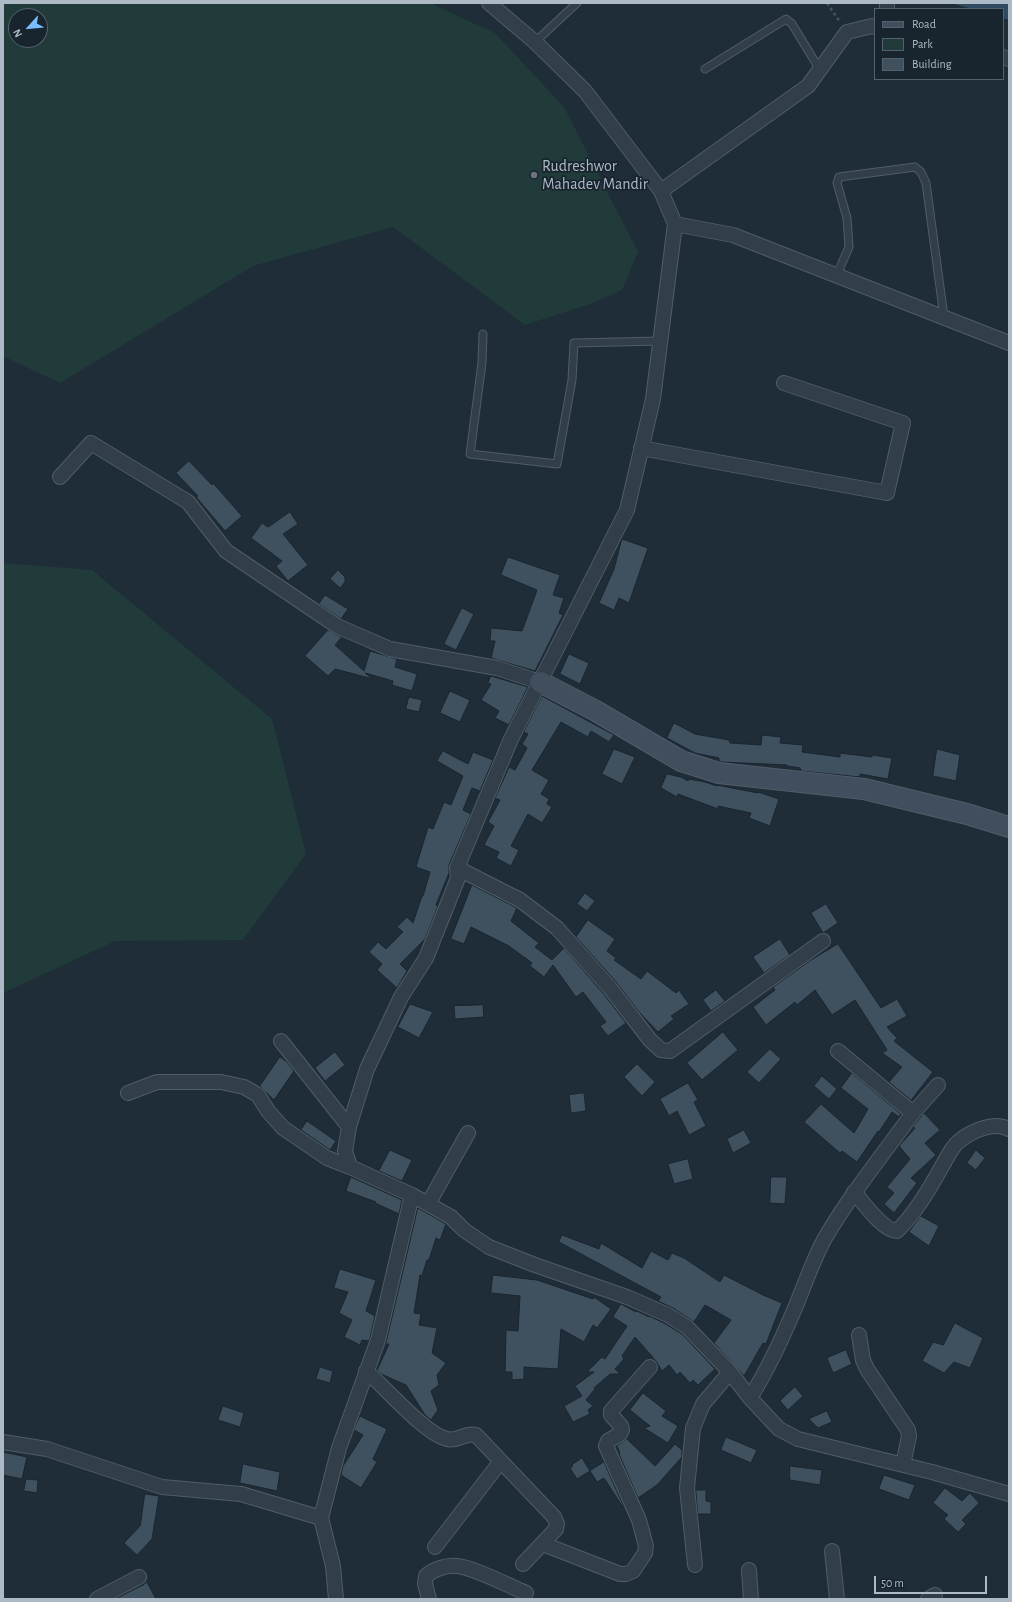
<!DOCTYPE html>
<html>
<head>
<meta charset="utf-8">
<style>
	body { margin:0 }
	#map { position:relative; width:1012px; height:1602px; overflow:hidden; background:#1f2d39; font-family:"Alegreya Sans",sans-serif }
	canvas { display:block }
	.frame { position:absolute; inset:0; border:4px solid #adbac6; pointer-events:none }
	.legend { position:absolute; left:874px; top:8px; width:130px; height:72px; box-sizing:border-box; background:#18242e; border:1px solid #54606b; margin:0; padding:5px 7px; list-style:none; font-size:12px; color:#adbac6 }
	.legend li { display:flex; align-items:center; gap:8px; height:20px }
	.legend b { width:20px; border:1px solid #54606b }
	.north { position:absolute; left:8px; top:8px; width:40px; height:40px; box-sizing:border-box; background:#18242e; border:1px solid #54606b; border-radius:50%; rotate:243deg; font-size:11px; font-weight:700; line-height:16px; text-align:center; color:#adbac6 }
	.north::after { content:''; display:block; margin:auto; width:14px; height:18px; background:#79bcff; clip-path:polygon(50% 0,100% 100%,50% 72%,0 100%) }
	.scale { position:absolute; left:874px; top:1576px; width:113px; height:18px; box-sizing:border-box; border:2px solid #adbac6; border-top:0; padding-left:5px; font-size:12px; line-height:14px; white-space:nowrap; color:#adbac6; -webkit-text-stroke:3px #18242e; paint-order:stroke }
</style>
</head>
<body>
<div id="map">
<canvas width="1012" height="1602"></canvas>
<div class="frame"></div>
<ul class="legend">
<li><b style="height:5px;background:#404e5d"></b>Road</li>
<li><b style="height:11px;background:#213a3a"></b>Park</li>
<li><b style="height:11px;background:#3f505e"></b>Building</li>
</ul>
<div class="north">N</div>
<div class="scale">50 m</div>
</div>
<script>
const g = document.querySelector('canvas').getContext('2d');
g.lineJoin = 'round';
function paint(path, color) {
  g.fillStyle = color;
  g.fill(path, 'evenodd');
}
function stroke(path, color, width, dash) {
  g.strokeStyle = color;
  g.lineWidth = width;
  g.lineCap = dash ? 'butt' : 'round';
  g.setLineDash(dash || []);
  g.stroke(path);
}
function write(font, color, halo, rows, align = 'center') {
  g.font = font + ' "Alegreya Sans",sans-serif';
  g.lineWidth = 3.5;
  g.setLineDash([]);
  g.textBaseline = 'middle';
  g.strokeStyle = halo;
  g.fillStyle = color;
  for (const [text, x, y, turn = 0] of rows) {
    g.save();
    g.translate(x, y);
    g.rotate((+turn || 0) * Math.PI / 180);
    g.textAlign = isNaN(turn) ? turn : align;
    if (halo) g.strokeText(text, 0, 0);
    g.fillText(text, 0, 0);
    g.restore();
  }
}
paint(new Path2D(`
	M 3,3 L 433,3 L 434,5 L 495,33 L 564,107 L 638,252 L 622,290 L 587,305 L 525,325 L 393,227 L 253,266 L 60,383 L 3,356 ZM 16,16 L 40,16 L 40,40 L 16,40 Z
	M 3,563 L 92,570 L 272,719 L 306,854 L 243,940 L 115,941 L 3,993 Z`), '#213a3a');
paint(new Path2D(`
	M 951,3 L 1009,3 L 1009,20 L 1003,18 L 1003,9 L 972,9 Z`), '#2f4960');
const building = new Path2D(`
	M 189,461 L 212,485 L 213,483 L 242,516 L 225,531 L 196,497 L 198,496 L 176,473 Z
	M 290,512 L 298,524 L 283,534 L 308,565 L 288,581 L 276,566 L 282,561 L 251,538 L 262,523 L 268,527 Z
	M 622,539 L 648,548 L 629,603 L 619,598 L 614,610 L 599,603 L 614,569 Z
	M 508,557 L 560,575 L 553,595 L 564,598 L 559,613 L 563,615 L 535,671 L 491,658 L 495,641 L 490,641 L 491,628 L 522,631 L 537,590 L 501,575 Z
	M 338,570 L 345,577 L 345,582 L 340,588 L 330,579 Z
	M 325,595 L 348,609 L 341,619 L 319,604 Z
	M 462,608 L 474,614 L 456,650 L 444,644 Z
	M 328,630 L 342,637 L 335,645 L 364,671 L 370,651 L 397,659 L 395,667 L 417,674 L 412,691 L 392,685 L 393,681 L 365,673 L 373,679 L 335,669 L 328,676 L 305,656 Z
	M 569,654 L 589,663 L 580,684 L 560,674 Z
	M 491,676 L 528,687 L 509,725 L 495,718 L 499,711 L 481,700 L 491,684 L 488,683 Z
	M 450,691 L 470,700 L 460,722 L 440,713 Z
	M 542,696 L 614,735 L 609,742 L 591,731 L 588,737 L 561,722 L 532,770 L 549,780 L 541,794 L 549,799 L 547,804 L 552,807 L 542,823 L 528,814 L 511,846 L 519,850 L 511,866 L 496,858 L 499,852 L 484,845 L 494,826 L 488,822 L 500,800 L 495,798 L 509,767 L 515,770 L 527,748 L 522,744 L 528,734 L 524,732 Z
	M 409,697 L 422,700 L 419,712 L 406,709 Z
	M 674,723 L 695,734 L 729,740 L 730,743 L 761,745 L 762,735 L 781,737 L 780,743 L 803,745 L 802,752 L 840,757 L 840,753 L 872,757 L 872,755 L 892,758 L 888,779 L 860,774 L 860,777 L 801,771 L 800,768 L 787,766 L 787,765 L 721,762 L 719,761 L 719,758 L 695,753 L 667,738 Z
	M 614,749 L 635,757 L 622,784 L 602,774 Z
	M 937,749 L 960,755 L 956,781 L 933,776 Z
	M 443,751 L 468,764 L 473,752 L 493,760 L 480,791 L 472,788 L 463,810 L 471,814 L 449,865 L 449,873 L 436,905 L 438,906 L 425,939 L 400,964 L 407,971 L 397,988 L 377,970 L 382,964 L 369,952 L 378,942 L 386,949 L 403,932 L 397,927 L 407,917 L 413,923 L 422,896 L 423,896 L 430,872 L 416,867 L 428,827 L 433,829 L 444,802 L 451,805 L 463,776 L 437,761 Z
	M 667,774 L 681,777 L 688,781 L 689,779 L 705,782 L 717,786 L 717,785 L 758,793 L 758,792 L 779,799 L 770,826 L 749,818 L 751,813 L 718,806 L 718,809 L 678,794 L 677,797 L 661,788 Z
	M 472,885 L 517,908 L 511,921 L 539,943 L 535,947 L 552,960 L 564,948 L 603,993 L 626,1023 L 608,1036 L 600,1026 L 606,1022 L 583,992 L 576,997 L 553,965 L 544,977 L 530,966 L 532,963 L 509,946 L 471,927 L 464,944 L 451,939 Z
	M 585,893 L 595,901 L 587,911 L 577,904 Z
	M 826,904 L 838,923 L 823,933 L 811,913 Z
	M 588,920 L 615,939 L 607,951 L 616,958 L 614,960 L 641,979 L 647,971 L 676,993 L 679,990 L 689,1004 L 671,1016 L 674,1019 L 658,1032 L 639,1012 L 616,982 L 576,937 Z
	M 780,939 L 790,955 L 764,973 L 753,957 Z
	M 838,944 L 881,1008 L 897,999 L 907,1016 L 887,1027 L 897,1038 L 894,1041 L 933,1072 L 912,1099 L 912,1101 L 889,1082 L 902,1067 L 882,1053 L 887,1050 L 855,1000 L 832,1015 L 815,990 L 797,1005 L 795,1002 L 766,1025 L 753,1007 L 775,990 L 773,987 L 811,960 Z
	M 716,990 L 725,1001 L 711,1011 L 703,1000 Z
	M 410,1004 L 433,1012 L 419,1038 L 398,1027 Z
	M 483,1005 L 484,1017 L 455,1019 L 454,1006 Z
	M 723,1032 L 738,1050 L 702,1080 L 687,1063 Z
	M 770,1049 L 781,1059 L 759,1083 L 747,1072 Z
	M 335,1052 L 345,1065 L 325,1081 L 315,1068 Z
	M 280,1057 L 287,1062 L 294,1071 L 274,1100 L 260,1086 Z
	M 637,1064 L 655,1082 L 642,1096 L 624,1077 Z
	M 852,1073 L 901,1114 L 899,1117 L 892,1112 L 879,1132 L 878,1131 L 857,1162 L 842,1151 L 840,1153 L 804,1122 L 821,1104 L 854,1133 L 868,1109 L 841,1088 Z
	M 822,1076 L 837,1089 L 829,1099 L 814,1086 Z
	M 688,1083 L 698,1100 L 694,1102 L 706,1126 L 689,1135 L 677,1111 L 669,1116 L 660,1099 Z
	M 584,1093 L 586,1111 L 571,1113 L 569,1095 Z
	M 924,1113 L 940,1130 L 925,1143 L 936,1155 L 911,1178 L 917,1183 L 894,1213 L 884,1204 L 894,1193 L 887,1187 L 910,1159 L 899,1146 L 915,1128 L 913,1127 Z
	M 307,1121 L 336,1141 L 330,1150 L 301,1130 Z
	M 744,1130 L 751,1143 L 733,1153 L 727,1139 Z
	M 390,1150 L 412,1160 L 402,1181 L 379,1171 Z
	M 976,1150 L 985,1158 L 976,1170 L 967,1163 Z
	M 688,1159 L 693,1179 L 674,1184 L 668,1164 Z
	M 351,1177 L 402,1200 L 399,1214 L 375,1203 L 376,1202 L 346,1191 Z
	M 771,1177 L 787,1177 L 785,1204 L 770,1203 Z
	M 418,1208 L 446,1224 L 440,1240 L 436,1238 L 429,1260 L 427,1260 L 422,1276 L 420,1275 L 414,1313 L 421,1314 L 419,1325 L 437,1328 L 432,1353 L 446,1363 L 437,1375 L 439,1385 L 431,1391 L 438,1410 L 431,1420 L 425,1415 L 406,1385 L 381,1374 L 377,1370 L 389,1344 L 386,1344 Z
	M 921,1216 L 939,1226 L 929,1246 L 909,1232 Z
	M 562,1235 L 599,1249 L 601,1243 L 642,1268 L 651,1251 L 668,1260 L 672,1253 L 684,1258 L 720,1282 L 724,1275 L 763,1295 L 782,1303 L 766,1344 L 763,1343 L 744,1376 L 714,1343 L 731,1320 L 705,1305 L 694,1322 L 673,1308 L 658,1301 L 661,1297 L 559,1242 Z
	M 340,1269 L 376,1280 L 366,1311 L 375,1316 L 370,1338 L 369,1341 L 362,1340 L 360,1345 L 344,1337 L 352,1320 L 339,1313 L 348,1292 L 334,1288 Z
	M 493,1275 L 537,1280 L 593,1299 L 594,1297 L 611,1309 L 597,1328 L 593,1325 L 584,1342 L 561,1329 L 558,1369 L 524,1367 L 524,1379 L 512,1380 L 512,1372 L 505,1372 L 506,1330 L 518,1331 L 520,1296 L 491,1293 Z
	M 621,1304 L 636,1312 L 637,1311 L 649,1317 L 649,1316 L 664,1323 L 682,1334 L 715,1369 L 698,1385 L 693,1380 L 690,1383 L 680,1372 L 677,1375 L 669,1365 L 662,1371 L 656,1361 L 635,1337 L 622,1356 L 624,1359 L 615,1369 L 620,1374 L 610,1374 L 594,1388 L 595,1389 L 586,1400 L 593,1406 L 588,1410 L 590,1414 L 573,1422 L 564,1406 L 582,1396 L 575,1386 L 594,1372 L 587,1372 L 602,1357 L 605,1359 L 627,1326 L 613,1317 Z
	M 955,1323 L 983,1338 L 970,1368 L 954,1362 L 944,1373 L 922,1361 L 933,1342 L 943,1345 Z
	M 846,1350 L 852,1364 L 833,1373 L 827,1358 Z
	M 320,1367 L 333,1371 L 330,1383 L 316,1379 Z
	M 795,1387 L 803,1396 L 788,1410 L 780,1401 Z
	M 643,1393 L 666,1411 L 662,1416 L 678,1426 L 668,1443 L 644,1428 L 650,1426 L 630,1410 Z
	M 223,1406 L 244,1413 L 240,1427 L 218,1420 Z
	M 827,1411 L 832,1422 L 818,1428 L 809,1419 Z
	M 360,1416 L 387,1429 L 373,1459 L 377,1462 L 361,1488 L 341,1475 L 343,1466 L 363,1435 L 354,1430 Z
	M 726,1437 L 757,1450 L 751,1463 L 721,1450 Z
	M 627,1439 L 655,1466 L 675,1444 L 682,1450 L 682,1457 L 657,1485 L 638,1498 L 619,1454 L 620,1453 L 617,1446 Z
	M 3,1452 L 27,1457 L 22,1479 L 3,1475 Z
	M 582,1458 L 590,1471 L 577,1479 L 570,1468 L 573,1466 L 572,1465 Z
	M 604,1462 L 623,1505 L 622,1506 L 604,1478 L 597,1482 L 590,1471 Z
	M 243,1464 L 280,1472 L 277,1491 L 240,1483 Z
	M 790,1466 L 822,1470 L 820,1485 L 790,1480 Z
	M 884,1475 L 915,1485 L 909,1500 L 879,1489 Z
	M 26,1479 L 38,1480 L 37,1493 L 24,1491 Z
	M 945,1488 L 962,1501 L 970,1493 L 979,1503 L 962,1520 L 966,1524 L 958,1532 L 944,1519 L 948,1515 L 933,1503 Z
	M 696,1490 L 706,1490 L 706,1501 L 711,1502 L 711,1514 L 698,1514 Z
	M 145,1494 L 159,1496 L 152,1539 L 137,1555 L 124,1543 L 140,1526 Z
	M 147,1582 L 156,1599 L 115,1599 L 143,1585 Z`);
paint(building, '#3f505e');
stroke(building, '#1a2630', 1);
const lane = new Path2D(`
	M 535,42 L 577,3
	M 705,69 L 786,19 L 792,24 L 820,70
	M 836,277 L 849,247 L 847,218 L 837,183 L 839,177 L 915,167 L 921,172 L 926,183 L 944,317
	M 483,334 L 482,363 L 470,454 L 557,464 L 572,380 L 574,343 L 660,341`);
const street = new Path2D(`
	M 887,9 L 887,3
	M 1003,57 L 1009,59
	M 661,191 L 808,86 L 847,32 L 872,26 L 875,27
	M 675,224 L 733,235 L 1009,343
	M 641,448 L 887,493 L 903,423 L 784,383
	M 60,477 L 91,443 L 188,502 L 226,551 L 337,626 L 390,649 L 497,668 L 540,682
	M 457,868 L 520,900 L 557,928 L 610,988 L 650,1040 L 661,1050 L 670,1051 L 823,941
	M 281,1041 L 349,1127
	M 128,1093 L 157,1082 L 221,1082 L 244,1087 L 258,1095 L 268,1111 L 283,1128 L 327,1158 L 350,1167
	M 913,1113 L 938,1085
	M 854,1192 C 864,1203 883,1231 897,1231 C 915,1214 929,1190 941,1168 C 946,1160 951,1148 958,1142 C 971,1131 993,1121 1009,1129
	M 412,1195 L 350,1167 L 345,1151 L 349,1127 L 367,1069 L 401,997 L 426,958 L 458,878 L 457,868 L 511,739 L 627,510 L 653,399 L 675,224 L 661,191 L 585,91 L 535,42 L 489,3
	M 428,1204 L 468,1133
	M 859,1335 L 863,1360 L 867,1369 L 908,1430 L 909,1436 L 903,1465
	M 366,1371 C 385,1387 425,1434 447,1439 C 458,1442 465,1432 476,1435 L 554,1517 L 557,1524 L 556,1529 L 523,1564
	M 750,1398 C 768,1369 782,1339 795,1308 C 805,1284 813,1260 825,1238 C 851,1194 883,1154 913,1113 L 838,1051
	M 3,1442 L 47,1449 L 162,1487 L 241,1494 L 321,1518
	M 543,1544 L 620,1574 L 626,1574 L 633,1571 L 645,1553 L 646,1546 L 639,1520 L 606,1446 L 608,1441 L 620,1434 L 622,1430 L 621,1426 L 611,1415 L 611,1411 L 650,1367
	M 435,1547 L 501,1461
	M 832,1551 L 837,1599
	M 695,1565 L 687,1488 L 693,1428 L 703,1404 L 730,1372
	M 749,1570 L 751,1599
	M 97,1599 L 139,1577
	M 336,1599 L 333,1566 L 321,1518 L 339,1448 L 378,1340 L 412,1195 L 451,1217 L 464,1230 L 489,1247 L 535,1265 L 627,1297 L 668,1315 L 687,1327 L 730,1372 L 750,1398 L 779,1429 L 798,1439 L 932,1472 L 1009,1494
	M 429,1599 L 425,1584 L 426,1576 C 433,1569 447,1565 457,1566 C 473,1567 509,1586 526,1593
	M 928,1599 L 935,1595`);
const secondary = new Path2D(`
	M 540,682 L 596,711 L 681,761 L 719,773 L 864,789 L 967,814 L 1009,827`);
stroke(lane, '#505d67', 9);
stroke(street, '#505d67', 16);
stroke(secondary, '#505d67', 22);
stroke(new Path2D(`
	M 827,3 L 840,22`), '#3e5757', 2.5, [3, 3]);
stroke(lane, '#323f4a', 7);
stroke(street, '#323f4a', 14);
stroke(secondary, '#404e5d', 20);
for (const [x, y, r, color] of [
	[534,175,4,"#6b7280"]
]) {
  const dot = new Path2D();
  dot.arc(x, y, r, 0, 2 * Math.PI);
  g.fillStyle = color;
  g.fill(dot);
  stroke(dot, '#18242e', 1.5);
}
write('16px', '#adbac6', '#18242e', [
	["Rudreshwor",542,166],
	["Mahadev Mandir",542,184]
], 'left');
</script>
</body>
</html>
